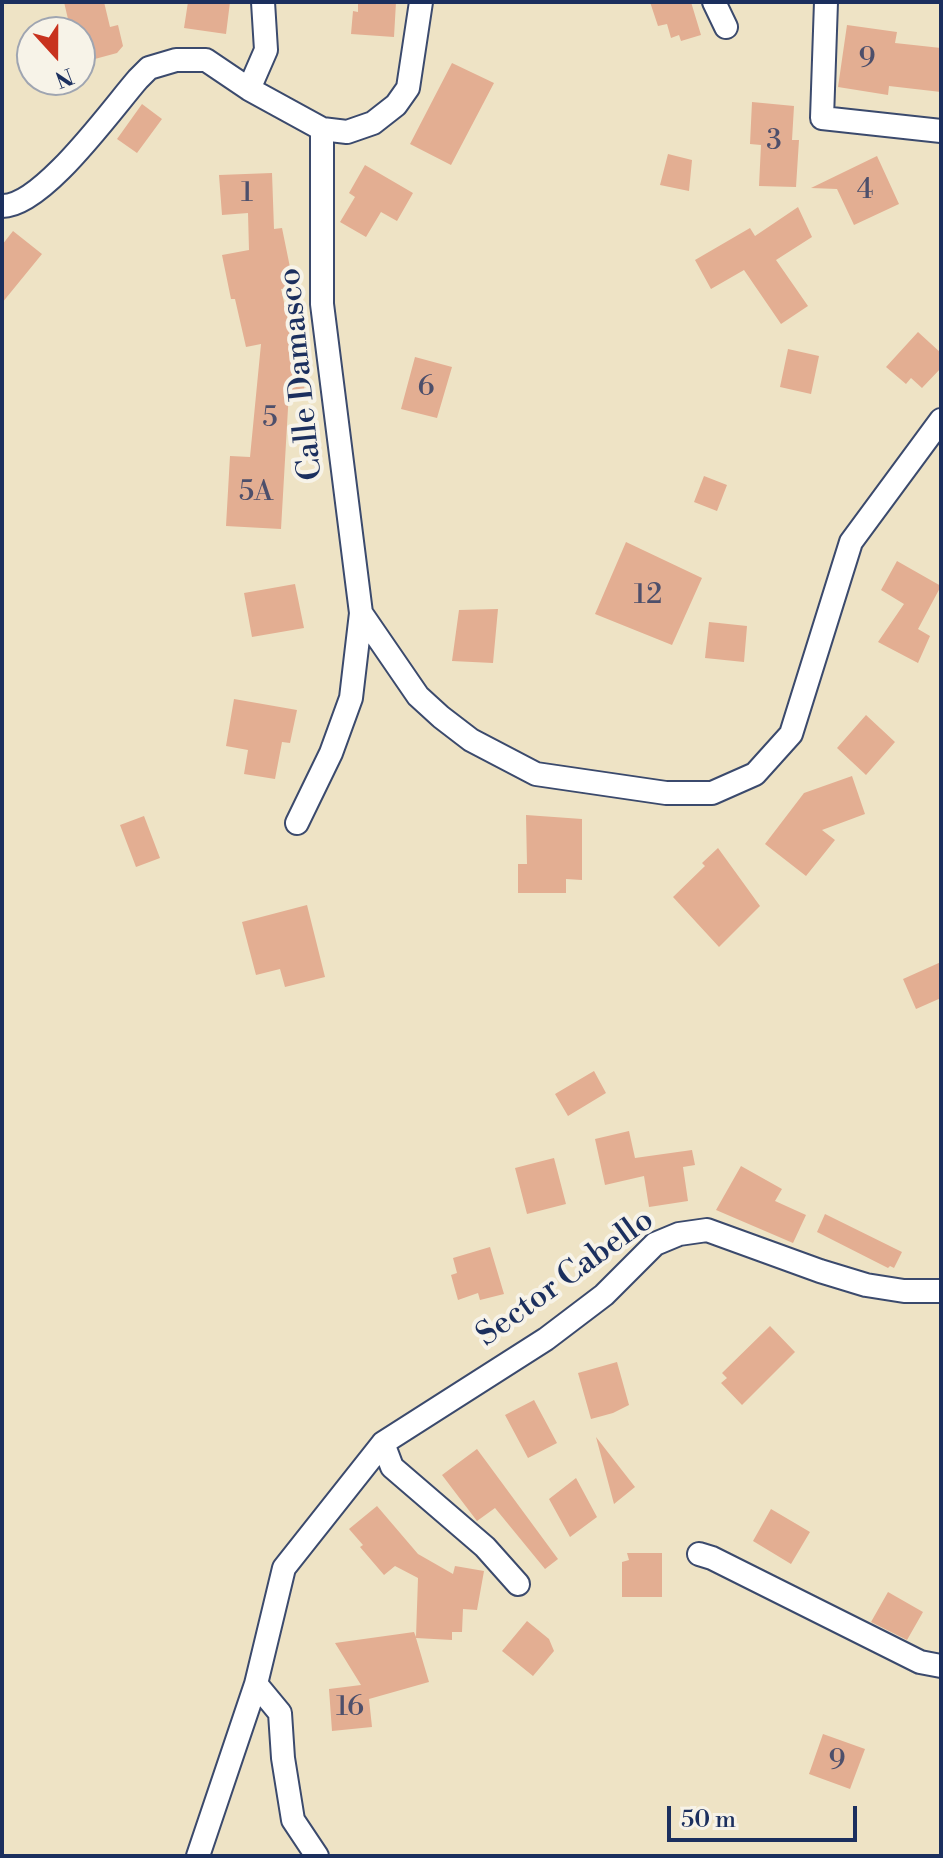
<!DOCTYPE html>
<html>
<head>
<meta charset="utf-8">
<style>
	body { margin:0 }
	#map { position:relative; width:943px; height:1858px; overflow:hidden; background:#eee3c5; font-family:"Libre Bodoni",serif }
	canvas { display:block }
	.frame { position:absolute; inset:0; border:4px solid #1b2f5e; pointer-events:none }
	.north { position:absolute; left:16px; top:16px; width:80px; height:80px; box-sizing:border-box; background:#f7f3e8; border:2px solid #9fa5b1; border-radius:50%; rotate:159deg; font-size:22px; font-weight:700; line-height:32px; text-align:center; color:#1b2f5e }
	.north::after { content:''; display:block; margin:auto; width:28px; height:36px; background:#c8321e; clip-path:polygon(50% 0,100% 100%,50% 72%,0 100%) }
	.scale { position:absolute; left:667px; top:1806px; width:190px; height:36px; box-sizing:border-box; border:4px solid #1b2f5e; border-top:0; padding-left:10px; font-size:24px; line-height:28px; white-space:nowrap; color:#1b2f5e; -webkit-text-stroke:6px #f7f3e8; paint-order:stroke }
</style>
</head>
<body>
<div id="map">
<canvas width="943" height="1858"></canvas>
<div class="frame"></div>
<div class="north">N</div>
<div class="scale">50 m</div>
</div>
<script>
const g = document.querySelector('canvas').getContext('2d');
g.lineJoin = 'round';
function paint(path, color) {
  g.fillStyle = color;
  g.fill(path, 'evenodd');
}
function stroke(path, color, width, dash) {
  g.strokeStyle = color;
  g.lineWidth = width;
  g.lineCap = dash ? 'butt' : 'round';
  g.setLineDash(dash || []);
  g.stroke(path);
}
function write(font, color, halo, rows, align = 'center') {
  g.font = font + ' "Libre Bodoni",serif';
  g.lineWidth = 8;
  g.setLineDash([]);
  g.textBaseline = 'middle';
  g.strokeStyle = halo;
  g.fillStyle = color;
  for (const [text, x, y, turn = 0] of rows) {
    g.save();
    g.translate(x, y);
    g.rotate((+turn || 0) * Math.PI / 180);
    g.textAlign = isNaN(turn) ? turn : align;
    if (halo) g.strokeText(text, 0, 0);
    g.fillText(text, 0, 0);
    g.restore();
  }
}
paint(new Path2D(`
	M 64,2 L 104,2 L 110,27 L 118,25 L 123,46 L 117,53 L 80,63 L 80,32 L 71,32 Z
	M 188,2 L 230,2 L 226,34 L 184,28 Z
	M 358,2 L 396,2 L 394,37 L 351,34 L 353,11 L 358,12 Z
	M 650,2 L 691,2 L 701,35 L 681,41 L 679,35 L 671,38 L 667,24 L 658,26 Z
	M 847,25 L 897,32 L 895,43 L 941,48 L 941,92 L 889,86 L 888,95 L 838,87 Z
	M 452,63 L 494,83 L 451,165 L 410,144 Z
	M 752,102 L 794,106 L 792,140 L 799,140 L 796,187 L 759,186 L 761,145 L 750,144 Z
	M 142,104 L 162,119 L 137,153 L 117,139 Z
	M 668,154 L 692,160 L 689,191 L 660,185 Z
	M 877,156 L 899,204 L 854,225 L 837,189 L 811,188 Z
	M 365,165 L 413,193 L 397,221 L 381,212 L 366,237 L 340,222 L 355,197 L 349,193 Z
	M 272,173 L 274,229 L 282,228 L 294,287 L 281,289 L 298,363 L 306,364 L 304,392 L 289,391 L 281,529 L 226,526 L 230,456 L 250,457 L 261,344 L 246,347 L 235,299 L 231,299 L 222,255 L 249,250 L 248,213 L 222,215 L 219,175 Z
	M 798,207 L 812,237 L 776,260 L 808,306 L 781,324 L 744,270 L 711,289 L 695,260 L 750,228 L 755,236 Z
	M 13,231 L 42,254 L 2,303 L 2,245 Z
	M 918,332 L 941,353 L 941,368 L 922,388 L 911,378 L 906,384 L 886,367 Z
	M 788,349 L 819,356 L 811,394 L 780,387 Z
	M 415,357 L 452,367 L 437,418 L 401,409 Z
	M 704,476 L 727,485 L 717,511 L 694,502 Z
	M 626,542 L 702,578 L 672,645 L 595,614 Z
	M 897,561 L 941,586 L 918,629 L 930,636 L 918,663 L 878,642 L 904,604 L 881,590 Z
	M 295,584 L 304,628 L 252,637 L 244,593 Z
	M 498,609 L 493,663 L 452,661 L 459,610 Z
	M 709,622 L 747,626 L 744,662 L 705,658 Z
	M 234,699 L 297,710 L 290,743 L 282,742 L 275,779 L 244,774 L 248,750 L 226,746 Z
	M 866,715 L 895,742 L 866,775 L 837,748 Z
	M 852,776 L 865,814 L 822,830 L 835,840 L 806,876 L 765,844 L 804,793 Z
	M 526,815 L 582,819 L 582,880 L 566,879 L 566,893 L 518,893 L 518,864 L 527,864 Z
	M 144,816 L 160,858 L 136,867 L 120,825 Z
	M 718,848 L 760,906 L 719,947 L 673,897 L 705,866 L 702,863 Z
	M 307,905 L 325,977 L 285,987 L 280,969 L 256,975 L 242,922 Z
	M 941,962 L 941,998 L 916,1009 L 903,979 Z
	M 594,1071 L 606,1093 L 568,1116 L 555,1094 Z
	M 629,1131 L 635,1158 L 692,1150 L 695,1165 L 683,1167 L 688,1201 L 649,1207 L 644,1176 L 605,1185 L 595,1139 Z
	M 554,1158 L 566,1204 L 527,1214 L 515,1168 Z
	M 741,1166 L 782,1189 L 775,1201 L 806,1215 L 793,1243 L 716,1210 Z
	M 825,1214 L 902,1252 L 894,1268 L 890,1266 L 888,1268 L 817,1232 Z
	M 490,1247 L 504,1294 L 480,1300 L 478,1293 L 458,1300 L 451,1275 L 457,1273 L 453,1258 Z
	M 770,1326 L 795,1352 L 742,1405 L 721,1383 L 727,1378 L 722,1373 Z
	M 617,1362 L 629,1405 L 613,1413 L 591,1419 L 578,1373 Z
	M 534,1400 L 557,1443 L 528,1458 L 505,1415 Z
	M 596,1437 L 635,1487 L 614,1504 Z
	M 477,1449 L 558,1559 L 545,1569 L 495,1508 L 477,1521 L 442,1475 Z
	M 576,1478 L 597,1517 L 570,1537 L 549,1499 Z
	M 377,1506 L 418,1554 L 453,1574 L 455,1566 L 484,1571 L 477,1610 L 463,1609 L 462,1632 L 452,1632 L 452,1640 L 416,1638 L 429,1682 L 369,1699 L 372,1727 L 332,1731 L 329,1689 L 361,1685 L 335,1643 L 414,1632 L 416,1637 L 418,1578 L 395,1566 L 384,1575 L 360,1547 L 363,1545 L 349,1529 Z
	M 771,1509 L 810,1532 L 791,1564 L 753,1541 Z
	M 627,1553 L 662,1553 L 662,1597 L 622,1597 L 622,1562 L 629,1560 Z
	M 888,1592 L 923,1612 L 907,1640 L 871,1622 Z
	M 527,1621 L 549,1639 L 554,1651 L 533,1676 L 502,1651 Z
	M 823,1734 L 865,1749 L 850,1789 L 809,1774 Z`), '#e3ae92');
const minor = new Path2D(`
	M 714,2 L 726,27
	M 826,2 L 822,118 L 941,131
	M 249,89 L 266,50 L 263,2
	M 322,129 L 322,304 L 361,613 L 418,696 L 441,717 L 471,740 L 536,774 L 666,793 L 712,793 L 755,774 L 791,734 L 851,542 L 941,420
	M 2,206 C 42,207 111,110 138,79 L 149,68 L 176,60 L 206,60 L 249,89 L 322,129 L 347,132 L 373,123 L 396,105 L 408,88 L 421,2
	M 297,823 L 331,753 L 351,698 L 361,613
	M 383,1443 L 392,1467 L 485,1547 L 518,1584
	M 699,1554 L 712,1558 L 920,1662 L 941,1666
	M 256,1684 L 280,1713 L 283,1758 L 293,1820 L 317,1856
	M 198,1856 L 256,1684 L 284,1568 L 383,1443 L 546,1339 L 604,1295 L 655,1244 L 679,1234 L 707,1230 L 820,1271 L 866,1285 L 904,1291 L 941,1291`);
stroke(minor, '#3b4a6d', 26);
stroke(minor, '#fff', 22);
write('28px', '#4d4f6b', null, [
	["9",867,60],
	["3",774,142],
	["4",865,191],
	["1",247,194],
	["6",426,388],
	["5",270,419],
	["5A",256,493],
	["12",648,596],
	["16",350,1708],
	["9",837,1762]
]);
write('32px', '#1b2f5e', '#f7f3e8', [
	["Calle Damasco",302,374,-96],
	["Sector Cabello",566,1279,-36]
]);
</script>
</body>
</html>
